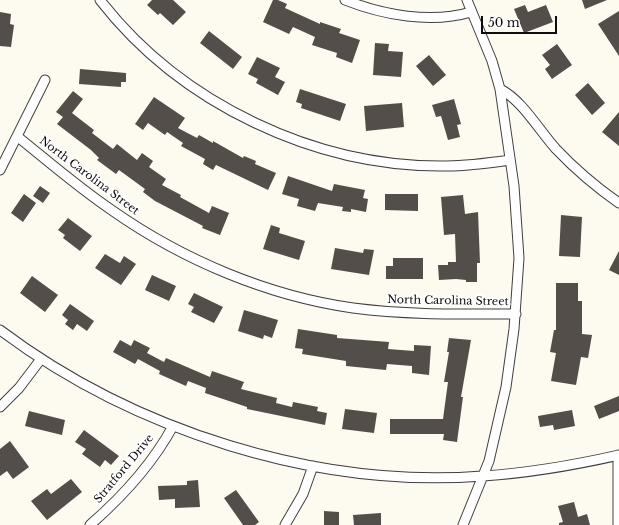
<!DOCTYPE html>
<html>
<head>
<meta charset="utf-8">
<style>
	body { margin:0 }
	#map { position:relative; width:619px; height:525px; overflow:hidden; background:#fdfaef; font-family:"Libre Baskerville",serif }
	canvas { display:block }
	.scale { position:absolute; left:481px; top:16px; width:76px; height:18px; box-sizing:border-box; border:2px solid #0d0d0d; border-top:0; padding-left:5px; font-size:12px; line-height:14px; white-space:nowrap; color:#0d0d0d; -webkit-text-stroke:3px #fff; paint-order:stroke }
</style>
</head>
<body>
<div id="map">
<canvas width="619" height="525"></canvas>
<div class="scale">50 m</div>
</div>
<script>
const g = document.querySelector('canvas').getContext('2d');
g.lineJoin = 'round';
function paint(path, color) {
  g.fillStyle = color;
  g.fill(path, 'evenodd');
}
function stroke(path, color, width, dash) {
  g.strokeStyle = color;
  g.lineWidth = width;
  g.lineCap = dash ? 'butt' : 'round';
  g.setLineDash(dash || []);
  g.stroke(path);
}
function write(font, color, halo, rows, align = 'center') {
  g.font = font + ' "Libre Baskerville",serif';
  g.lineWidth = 4;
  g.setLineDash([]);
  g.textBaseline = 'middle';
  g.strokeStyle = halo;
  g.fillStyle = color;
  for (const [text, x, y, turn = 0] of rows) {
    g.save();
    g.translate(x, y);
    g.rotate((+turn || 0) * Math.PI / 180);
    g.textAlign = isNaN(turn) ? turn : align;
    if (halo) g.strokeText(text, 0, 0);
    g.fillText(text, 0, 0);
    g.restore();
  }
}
paint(new Path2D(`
	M 152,0 L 173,0 L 186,12 L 173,25 L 160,13 L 158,15 L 147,5 Z
	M 273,0 L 278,0 L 287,4 L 285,8 L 320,24 L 320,22 L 341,29 L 339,33 L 360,40 L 352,63 L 336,57 L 337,53 L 312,45 L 315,37 L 293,27 L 289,34 L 263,22 Z
	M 582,0 L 607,0 L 585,9 Z
	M 525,5 L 528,12 L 546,5 L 553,22 L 524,33 L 514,9 Z
	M 619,11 L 619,56 L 598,24 Z
	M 0,12 L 11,14 L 10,24 L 14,25 L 11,47 L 0,46 Z
	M 209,31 L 242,57 L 233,69 L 200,43 Z
	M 375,43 L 389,44 L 388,51 L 403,52 L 401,77 L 373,75 Z
	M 557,44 L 572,65 L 552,79 L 545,69 L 550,65 L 542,55 Z
	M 429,55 L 446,75 L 433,86 L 416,66 Z
	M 257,57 L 280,68 L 275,77 L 285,82 L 278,95 L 256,83 L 258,79 L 248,74 Z
	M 80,69 L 126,73 L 126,82 L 121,82 L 121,87 L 79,84 Z
	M 588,83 L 605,103 L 592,115 L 575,95 Z
	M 300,89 L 346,104 L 340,121 L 301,108 L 302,104 L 296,102 Z
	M 73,91 L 83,99 L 72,113 L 94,130 L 92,133 L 113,149 L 117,144 L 137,160 L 142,153 L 153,161 L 149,167 L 166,179 L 162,185 L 181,195 L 180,197 L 209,213 L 212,206 L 229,213 L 220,235 L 202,228 L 203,226 L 155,201 L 143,192 L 145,189 L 119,170 L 116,174 L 97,160 L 99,158 L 91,150 L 57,124 L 63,117 L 56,112 Z
	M 154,97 L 185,118 L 178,128 L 197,138 L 199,135 L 213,143 L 213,141 L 243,158 L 244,156 L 256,161 L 255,164 L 276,173 L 268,190 L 216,165 L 213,170 L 203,164 L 205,159 L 181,146 L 183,143 L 167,132 L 165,135 L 148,123 L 143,130 L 135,124 Z
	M 454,99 L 461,124 L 457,125 L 460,137 L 448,140 L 441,116 L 436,117 L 432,105 Z
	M 402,103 L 404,127 L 366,131 L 364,106 Z
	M 619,112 L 619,146 L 602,132 Z
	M 288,176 L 332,191 L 334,184 L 365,190 L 363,198 L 368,199 L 366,212 L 351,209 L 351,212 L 342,211 L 343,207 L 318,203 L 315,211 L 297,206 L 299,199 L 282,194 Z
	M 40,186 L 50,193 L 43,203 L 33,196 Z
	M 24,194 L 36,203 L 23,222 L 11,213 Z
	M 385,194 L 418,194 L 418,211 L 385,210 Z
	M 463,195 L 465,214 L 478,212 L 480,263 L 477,263 L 477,282 L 466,282 L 466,280 L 456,279 L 439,280 L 438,265 L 448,265 L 448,262 L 456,262 L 455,234 L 444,235 L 441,197 Z
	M 561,215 L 582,217 L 580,257 L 559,256 Z
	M 68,218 L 92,236 L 80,251 L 63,238 L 65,235 L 58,230 Z
	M 271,225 L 280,228 L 279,233 L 305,241 L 299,260 L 263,249 Z
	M 335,248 L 363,253 L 364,249 L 374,250 L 369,275 L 331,269 Z
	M 619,251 L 619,275 L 609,270 Z
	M 105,254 L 120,263 L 124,256 L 136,264 L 121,285 L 95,268 Z
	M 393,258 L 423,258 L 423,279 L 386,279 L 386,266 L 393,266 Z
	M 152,275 L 176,286 L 169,301 L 145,290 Z
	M 32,276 L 58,295 L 45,312 L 20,293 Z
	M 556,283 L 578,283 L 578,301 L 582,301 L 582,334 L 592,335 L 588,358 L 581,357 L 576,385 L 551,381 L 556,353 L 550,352 L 554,330 L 556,330 Z
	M 194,293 L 223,307 L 214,323 L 191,312 L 194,307 L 188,304 Z
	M 70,304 L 94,321 L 87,331 L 77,324 L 73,330 L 65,324 L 68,320 L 62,315 Z
	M 244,310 L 278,320 L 272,338 L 264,335 L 263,339 L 238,331 Z
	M 298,329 L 337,335 L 337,338 L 389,342 L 388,349 L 414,351 L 414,345 L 431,346 L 429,375 L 412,373 L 412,366 L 387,364 L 386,370 L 346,366 L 346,361 L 302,354 L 303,349 L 295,348 Z
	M 449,338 L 471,340 L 461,397 L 463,397 L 457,442 L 443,440 L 444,434 L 390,434 L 390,419 L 443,419 L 448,382 L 444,382 L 449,352 L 447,352 Z
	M 120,340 L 131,346 L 134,340 L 150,348 L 147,353 L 164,362 L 166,358 L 210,377 L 212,371 L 244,382 L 241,389 L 277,398 L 276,403 L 292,407 L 293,402 L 318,407 L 317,411 L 327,413 L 325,425 L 247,409 L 247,407 L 205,393 L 206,388 L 188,381 L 186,386 L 159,374 L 160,371 L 138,359 L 135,364 L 113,352 Z
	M 619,396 L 619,411 L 599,419 L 594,406 Z
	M 345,409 L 377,413 L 374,433 L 342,429 Z
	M 572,410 L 575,426 L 554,430 L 553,425 L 540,427 L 538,416 Z
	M 29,411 L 65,420 L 62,435 L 25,426 Z
	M 84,430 L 119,456 L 111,465 L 105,460 L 100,467 L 82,454 L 86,449 L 75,442 Z
	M 10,441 L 29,467 L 13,479 L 7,471 L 0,476 L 0,449 Z
	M 71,479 L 82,492 L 47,520 L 31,501 L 47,489 L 51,494 Z
	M 198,480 L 200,507 L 175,508 L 175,499 L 159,500 L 158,486 L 187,485 L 187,481 Z
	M 236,490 L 259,522 L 255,525 L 243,525 L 224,498 Z
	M 574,502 L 578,517 L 587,514 L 590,525 L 559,525 L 559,523 L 563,522 L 558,506 Z
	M 324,511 L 339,512 L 339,525 L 324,525 Z
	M 381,513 L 381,525 L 354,525 L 353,515 Z`), '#544e4b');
const street = new Path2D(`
	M 100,0 C 181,104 316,168 447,166 C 468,166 489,163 510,160
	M 345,0 C 383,15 431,24 471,12
	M 500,89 C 523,101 538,129 556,149 C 575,169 596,187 619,203
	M 18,137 C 49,162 80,189 113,211 C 183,260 268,296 353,308 C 407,315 461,314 516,314
	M 0,170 L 45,80
	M 0,330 C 133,430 316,489 483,476 C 528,473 575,465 619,455
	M 0,407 L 19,388 L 41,359
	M 618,455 L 618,525
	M 90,525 C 122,497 153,463 173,426
	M 285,525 L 303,494 L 313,466
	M 463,525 L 489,461 L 506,387 L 514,329 L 519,258 L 514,186 L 500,89 L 492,61 L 467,0`);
stroke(street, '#404040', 11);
stroke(street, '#fff', 9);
write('11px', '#0d0d0d', '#fff', [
	["North Carolina Street",89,176,37],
	["North Carolina Street",448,301,1],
	["Stratford Drive",124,469,-50]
]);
</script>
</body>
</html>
